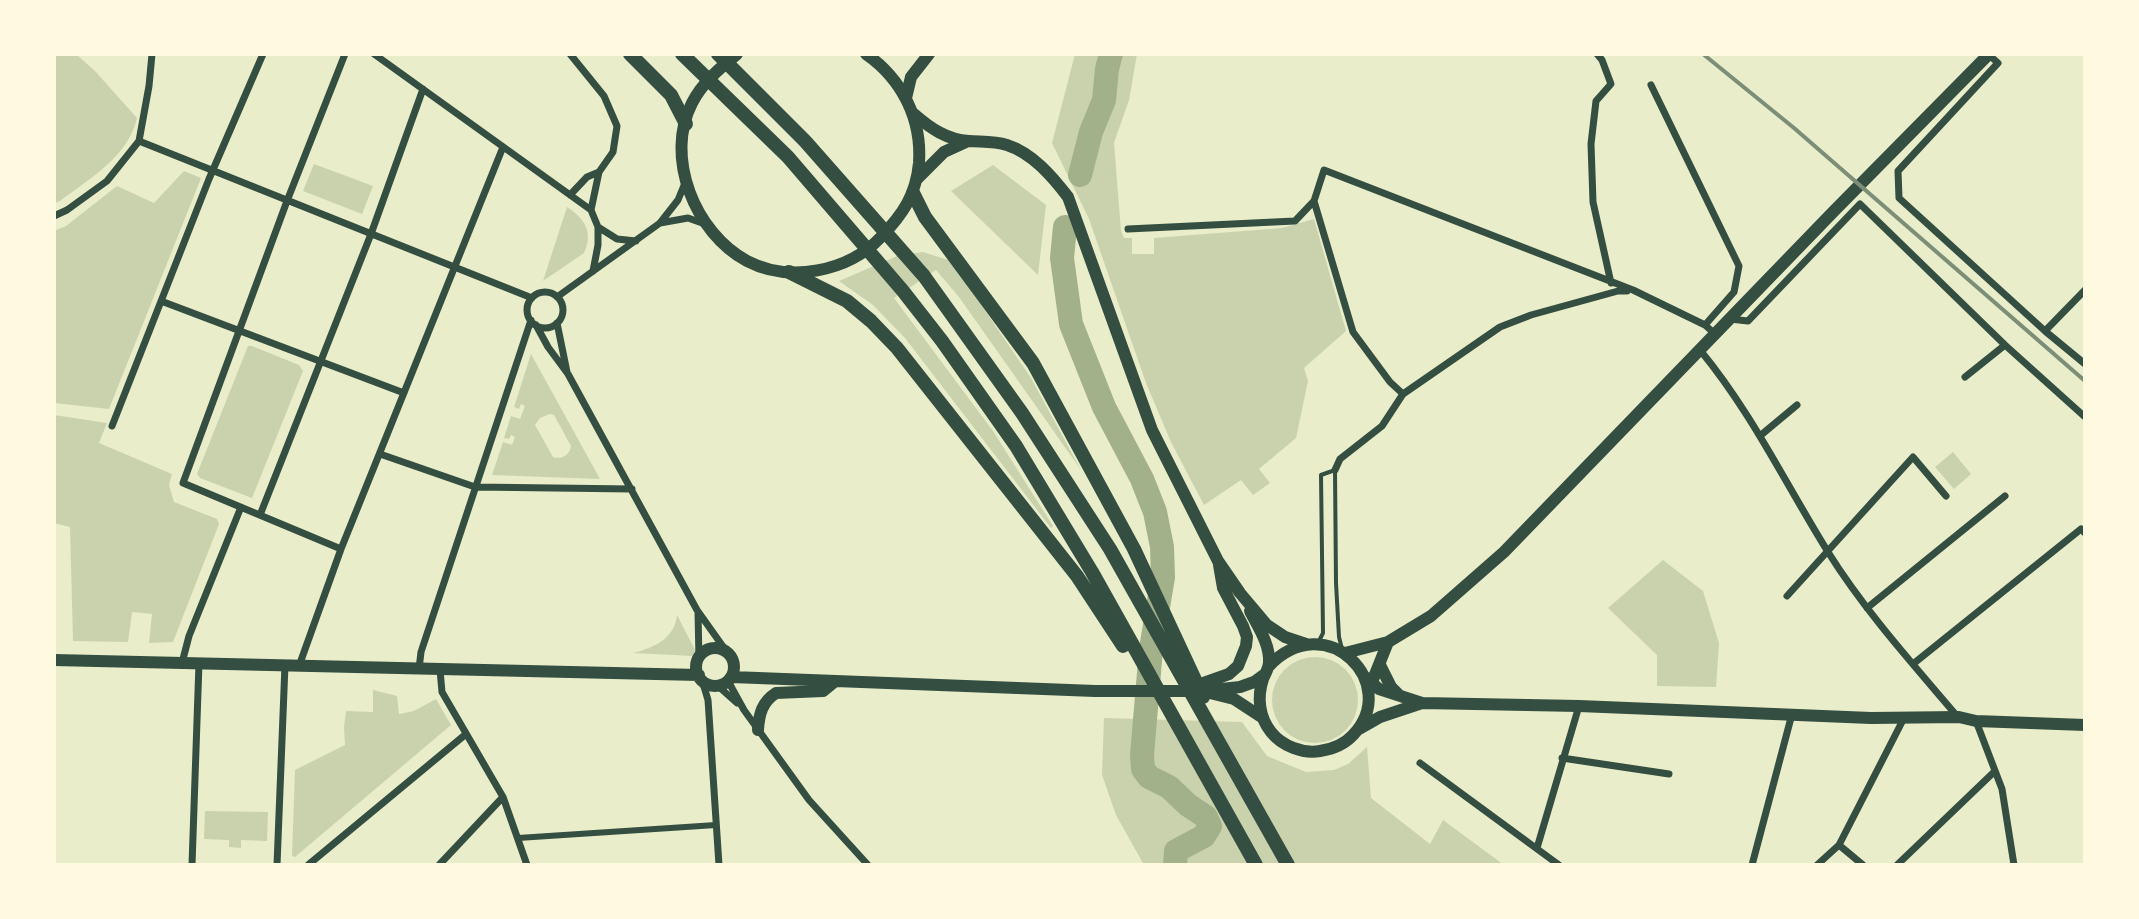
<!DOCTYPE html>
<html>
<head>
<meta charset="utf-8">
<style>
	body { margin:0 }
	#map { position:relative; width:2139px; height:919px; overflow:hidden; background:#e9edc9; font-family:"Open Sans",sans-serif }
	canvas { display:block }
	.frame { position:absolute; inset:0; border:56px solid #fefae0; pointer-events:none }
</style>
</head>
<body>
<div id="map">
<canvas width="2139" height="919"></canvas>
<div class="frame"></div>
</div>
<script>
const g = document.querySelector('canvas').getContext('2d');
g.lineJoin = 'round';
function paint(path, color) {
  g.fillStyle = color;
  g.fill(path, 'evenodd');
}
function stroke(path, color, width, dash) {
  g.strokeStyle = color;
  g.lineWidth = width;
  g.lineCap = dash ? 'butt' : 'round';
  g.setLineDash(dash || []);
  g.stroke(path);
}
paint(new Path2D(`
	M 54,54 L 76,54 L 95,71 L 137,118 C 128,157 90,178 60,201 L 55,203 Z
	M 1075,54 L 1137,54 L 1129,100 L 1114,143 L 1121,231 L 1124,238 L 1132,238 L 1132,254 L 1154,254 L 1154,238 L 1282,228 L 1314,219 L 1346,331 L 1304,368 L 1308,381 L 1296,438 L 1259,469 L 1270,483 L 1253,495 L 1241,480 L 1204,505 L 1171,442 L 1146,383 L 1089,219 L 1052,143 Z
	M 314,164 L 373,186 L 362,214 L 303,191 Z
	M 993,165 L 1046,205 L 1038,275 L 951,191 Z
	M 184,171 L 201,178 L 109,409 L 54,403 L 54,231 L 66,226 L 117,186 L 154,203 Z
	M 567,207 C 584,218 594,232 584,253 L 543,281 Z
	M 923,252 L 948,260 L 971,290 L 1031,378 L 1081,470 L 959,297 L 936,270 L 894,298 L 993,431 L 1053,526 L 1051,528 L 905,338 L 873,305 L 839,281 L 897,256 Z
	M 248,346 L 252,346 L 299,365 L 303,371 L 252,498 L 200,478 L 197,474 Z
	M 531,354 L 600,479 L 492,475 L 503,442 L 512,445 L 515,437 L 511,435 L 509,439 L 504,438 L 511,416 L 520,419 L 525,406 L 521,404 L 519,409 L 514,407 ZM 550,414 L 554,415 L 571,446 C 570,455 561,460 553,457 L 535,425 L 540,418 Z
	M 54,415 L 107,423 L 99,443 L 172,474 L 169,485 L 174,502 L 217,519 L 219,524 L 173,642 L 149,643 L 152,614 L 132,612 L 128,642 L 73,641 L 70,527 L 54,523 Z
	M 1953,452 L 1971,474 L 1954,489 L 1935,467 Z
	M 1663,560 L 1703,591 L 1719,643 L 1716,687 L 1657,686 L 1657,655 L 1608,608 Z
	M 677,615 L 695,650 L 693,656 L 633,653 C 654,648 675,638 677,615 Z
	M1272 700a43 43 0 1 1 86 0a43 43 0 1 1-86 0Z
	M 373,690 L 397,696 L 399,714 L 414,711 L 436,699 L 451,725 L 295,857 L 292,856 L 295,770 L 345,745 L 344,727 L 346,711 L 373,712 Z
	M 1104,718 L 1242,722 L 1267,756 L 1306,772 L 1334,770 L 1348,764 L 1367,747 L 1371,798 L 1430,844 L 1443,820 L 1504,865 L 1144,865 L 1116,815 L 1102,775 Z
	M 205,811 L 268,812 L 267,841 L 241,840 L 241,848 L 229,847 L 229,840 L 204,839 Z`), '#cad2ad');
stroke(new Path2D(`
	M 1080,175 L 1091,132 L 1104,100 L 1107,69 L 1111,54
	M 1065,227 L 1062,258 L 1071,324 L 1104,407 L 1142,479 L 1155,512 L 1162,547 L 1163,577 L 1151,649 L 1142,755 L 1143,769 L 1149,777 L 1169,787 L 1188,805 L 1206,817 L 1210,826 L 1204,836 L 1176,851 L 1175,865`), '#a3b18a', 24);
stroke(new Path2D(`
	M 1318,643 L 1323,633 L 1321,475 L 1335,470 L 1336,583 L 1339,637 L 1342,649`), '#344e41', 4);
stroke(new Path2D(`
	M 518,838 L 716,825`), '#344e41', 6);
stroke(new Path2D(`
	M 374,54 L 591,210
	M 570,54 L 604,96 L 617,126 L 613,152 L 599,172 L 591,210 L 598,227
	M 1597,54 L 1602,60 L 1611,84 L 1596,101 L 1591,144 L 1593,202 L 1611,283
	M 1988,54 L 1998,63 L 1898,171 L 1899,198 L 2045,331 L 2085,364
	M 1651,85 L 1739,266 L 1734,292 L 1705,325
	M 139,141 L 532,298
	M 570,195 L 587,177 L 599,172
	M 54,216 L 67,210 L 107,181 L 139,141 L 149,86 L 152,54
	M 660,223 L 688,218 L 705,224
	M 1128,229 L 1295,221 L 1314,201
	M 593,271 L 598,245 L 598,227 L 617,239 L 636,241
	M527 310a18 18 0 1 1 36 0a18 18 0 1 1-36 0Z
	M 557,297 L 660,223 L 678,200 L 685,183
	M 161,301 L 404,393
	M 1730,319 L 1748,321 L 1860,204 L 2005,345 L 2085,417
	M 557,323 L 567,372
	M 536,325 L 548,347 L 568,374 L 697,610 L 729,655
	M 2045,331 L 2085,290
	M 1700,350 C 1752,413 1785,483 1828,552 C 1865,611 1912,663 1957,716
	M 1965,377 L 2005,345
	M 1403,394 L 1390,382 L 1353,332 L 1314,201 L 1324,170 L 1633,290 L 1705,325 L 1715,334
	M 112,426 L 209,179 L 263,54
	M 1761,435 L 1797,405
	M 380,454 L 475,487 L 632,489
	M 1335,470 L 1340,459 L 1382,426 L 1403,394 L 1500,327 L 1531,315 L 1618,291 L 1627,291
	M 260,515 L 371,234 L 423,89
	M 341,549 L 183,483 L 287,201 L 345,54
	M 1787,596 L 1913,457 L 1946,496
	M 1867,608 L 2005,496
	M 698,612 L 699,659
	M 182,663 L 189,636 L 241,507
	M 1913,664 L 2081,529 L 2085,533
	M 299,666 L 341,549 L 503,147
	M 419,669 L 421,652 L 531,320
	M 440,670 L 442,692 L 503,797 L 527,865
	M 702,680 L 708,700 L 719,865
	M 728,681 L 744,710 L 809,800 L 868,865
	M 718,686 L 737,703
	M 1976,721 L 2002,789 L 2014,865
	M 1562,758 L 1669,774
	M 1420,763 L 1559,865
	M 1839,845 L 1863,865
	M 1537,848 L 1579,706
	M 192,865 L 199,663
	M 277,865 L 285,665
	M 308,865 L 466,734
	M 439,865 L 503,797
	M 1752,865 L 1792,714
	M 1817,865 L 1839,845 L 1904,718
	M 1897,865 L 1995,771`), '#344e41', 7);
stroke(new Path2D(`
	M 914,114 C 930,128 947,140 969,141 C 982,142 994,141 1007,145 C 1032,153 1052,176 1068,197 L 1152,430 L 1218,561 L 1240,593 L 1267,625 L 1285,637 L 1306,644
	M 917,179 L 944,152 L 968,141
	M 1250,611 C 1258,627 1270,644 1269,662 C 1269,668 1265,674 1263,679 C 1257,697 1259,717 1271,732 C 1282,746 1303,754 1320,751 C 1333,749 1344,745 1353,735 C 1402,684 1326,606 1269,666
	M696 667a19 19 0 1 1 38 0a19 19 0 1 1-38 0Z
	M 1345,653 L 1388,642 L 1431,616 L 1504,552 L 1834,211 L 1989,54
	M 54,660 L 699,675
	M 1380,665 L 1391,687 L 1399,695
	M 1364,676 L 1379,689 L 1422,703 L 1579,706 L 1871,718 L 1959,717 L 1976,721 L 2085,725
	M 732,677 L 1095,691 L 1203,691 L 1240,687 L 1254,682 L 1265,674
	M 1195,686 L 1229,674 L 1238,666 L 1246,646 L 1247,637 L 1243,626 L 1223,588 L 1219,565
	M 1370,687 L 1388,642
	M 1210,693 L 1234,699 L 1263,718
	M 1359,729 L 1380,717 L 1422,703
	M 758,730 C 759,714 762,702 776,693 L 823,691 L 834,682`), '#344e41', 12);
stroke(new Path2D(`
	M 737,54 C 720,68 702,83 692,103 C 664,157 695,233 747,261 C 789,283 848,272 881,237 C 903,214 916,195 919,163 C 922,119 902,79 866,54
	M 906,98 L 911,77 L 929,54`), '#344e41', 12);
stroke(new Path2D(`
	M 630,54 L 671,95 L 686,124
	M 682,54 L 788,157 L 903,291 L 942,341 L 1016,446 L 1092,572 L 1256,865
	M 718,54 L 805,141 L 924,276 L 1022,413 L 1110,549 L 1288,865
	M 913,193 L 925,217 L 1033,363 L 1134,549 L 1203,697
	M 789,272 L 847,301 L 871,321 L 897,348 L 1077,576 L 1123,646`), '#344e41', 14);
stroke(new Path2D(`
	M 1703,54 L 1794,128 L 2085,381`), '#7c8e77', 4);
</script>
</body>
</html>
